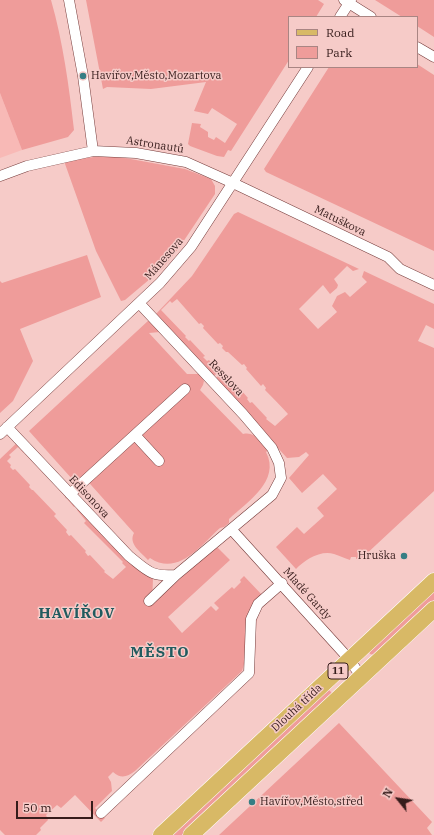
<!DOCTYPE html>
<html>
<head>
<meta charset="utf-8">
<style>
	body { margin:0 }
	#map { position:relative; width:434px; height:835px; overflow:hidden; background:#f6cbc8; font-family:"IBM Plex Serif",serif }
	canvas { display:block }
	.legend { position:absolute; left:288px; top:16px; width:130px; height:52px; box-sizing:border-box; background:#f6cbc8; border:1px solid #a98583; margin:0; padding:5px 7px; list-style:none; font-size:12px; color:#361c1b }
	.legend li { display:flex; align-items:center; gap:8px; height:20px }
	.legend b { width:20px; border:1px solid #a98583 }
	.north { position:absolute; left:378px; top:779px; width:40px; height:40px; -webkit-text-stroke:3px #f6cbc8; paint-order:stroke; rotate:300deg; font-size:11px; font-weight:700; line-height:16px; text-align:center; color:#361c1b }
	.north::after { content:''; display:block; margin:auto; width:14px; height:18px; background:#361c1b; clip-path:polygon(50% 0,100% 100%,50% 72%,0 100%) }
	.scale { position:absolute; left:16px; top:801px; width:77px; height:18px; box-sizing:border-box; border:2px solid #361c1b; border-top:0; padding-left:5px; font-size:12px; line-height:14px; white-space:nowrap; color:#361c1b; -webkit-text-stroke:3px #f6cbc8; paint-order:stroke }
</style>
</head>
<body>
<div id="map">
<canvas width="434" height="835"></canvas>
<ul class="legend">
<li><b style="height:5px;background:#d8b966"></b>Road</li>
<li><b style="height:11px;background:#ef9c9a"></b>Park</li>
</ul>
<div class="north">N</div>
<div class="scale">50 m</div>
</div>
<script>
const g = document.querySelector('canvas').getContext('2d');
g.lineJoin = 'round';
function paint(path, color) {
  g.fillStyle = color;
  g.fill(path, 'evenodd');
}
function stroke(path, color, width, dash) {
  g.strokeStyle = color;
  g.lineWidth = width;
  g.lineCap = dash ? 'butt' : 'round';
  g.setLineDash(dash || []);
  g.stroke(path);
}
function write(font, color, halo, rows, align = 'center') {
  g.font = font + ' "IBM Plex Serif",serif';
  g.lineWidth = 3;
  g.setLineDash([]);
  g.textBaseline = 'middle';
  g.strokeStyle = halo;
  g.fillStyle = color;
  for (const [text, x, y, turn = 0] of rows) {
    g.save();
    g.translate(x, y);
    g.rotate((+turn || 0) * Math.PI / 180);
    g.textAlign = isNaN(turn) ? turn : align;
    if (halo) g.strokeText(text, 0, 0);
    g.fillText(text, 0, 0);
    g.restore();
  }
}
paint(new Path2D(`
	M 0,93 L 22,150 L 0,158 Z`), '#f8b9b6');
paint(new Path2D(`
	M 0,0 L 51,0 C 63,42 69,86 74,130 L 68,137 L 22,150 L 0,93 Z
	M 86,0 L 318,0 L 324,4 L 316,17 L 289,17 L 289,60 L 231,151 L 228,150 L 224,157 L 217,156 L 190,146 L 188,144 L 192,123 L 201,124 L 200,127 L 208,132 L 208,137 L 214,140 L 216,137 L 225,143 L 237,124 L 212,108 L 208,114 L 194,111 L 206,82 L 151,89 L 107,87 L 103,89 Z
	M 375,0 L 434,0 L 434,37 L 417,26 L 417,17 L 402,17 Z
	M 417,64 L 434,75 L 434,251 L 266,172 L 264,169 L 329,67 L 417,67 Z
	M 109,155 L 185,169 L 211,179 L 215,186 L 215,194 L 181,245 L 163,268 L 125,300 L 121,301 L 96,251 L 64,161 Z
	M 238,212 L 359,269 L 353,271 L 347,266 L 334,279 L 338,285 L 337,288 L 330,294 L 323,285 L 299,309 L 318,329 L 337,312 L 332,306 L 337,296 L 345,292 L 350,297 L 367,282 L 362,277 L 364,271 L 434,304 L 434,329 L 426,325 L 418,341 L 434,348 L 434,491 L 362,558 L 356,559 L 356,557 L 351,557 L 350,560 C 344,558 340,556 334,554 C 320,550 305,560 296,569 L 276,547 L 297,527 L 304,534 L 324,516 L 317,508 L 337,489 L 323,474 L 302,493 L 289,478 L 309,455 L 306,452 L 299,457 L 287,458 L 215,379 L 221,373 L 231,383 L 233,381 L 248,398 L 247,399 L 250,403 L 252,402 L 267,418 L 266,419 L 275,426 L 288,414 C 281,406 274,399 265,390 L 266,388 L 263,384 L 261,386 L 246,369 L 247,368 L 244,364 L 242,365 L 228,352 L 226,352 L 222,348 L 223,346 L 220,343 L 218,344 L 203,328 L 204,326 L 201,323 L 199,324 L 177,299 L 172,303 L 170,301 L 161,310 L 186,336 L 185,337 L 189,341 L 190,340 L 205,356 L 203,357 L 207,361 L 209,360 L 219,371 L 213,377 L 155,315 L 192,276 L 234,214 Z
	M 87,255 L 101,297 L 20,329 L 33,361 L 13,401 L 0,413 L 0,281 L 2,283 Z
	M 149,320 L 160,332 L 149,333 L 187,374 L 199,374 L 204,381 L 203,385 L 200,390 L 243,434 C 255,431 261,442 268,450 L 266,452 C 281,481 247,502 229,519 L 229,523 L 224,527 L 220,528 C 201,545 178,577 150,558 L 148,560 C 141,552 128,544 134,533 L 83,476 L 79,480 L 73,480 L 29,431 Z
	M 22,438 L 81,501 L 74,507 L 44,472 L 43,473 L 28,457 L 29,456 L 26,452 L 24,453 L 18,447 L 9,455 L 11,457 L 7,461 L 11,465 L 10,467 L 13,470 L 15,469 L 30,485 L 29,487 L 32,490 L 33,490 L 56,514 L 54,516 L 67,530 L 66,532 L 69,536 L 71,535 L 86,551 L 85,552 L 88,556 L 90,555 L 105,571 L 104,572 L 113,579 L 126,567 L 122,563 L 123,562 L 84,523 L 86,521 L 77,510 L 84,504 L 153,578 L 152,605 L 214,547 L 218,548 L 230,560 L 168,617 L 182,633 L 211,606 L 216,611 L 219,608 L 214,603 L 232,587 L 234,589 L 241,582 L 240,580 L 244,576 L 263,596 L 242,671 L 135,771 C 127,777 121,779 113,772 L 108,777 L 111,782 L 112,791 L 95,808 L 105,818 L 101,822 L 75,795 L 61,808 L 57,805 L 46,815 L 48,820 L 40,828 L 41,830 L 36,835 L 5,835 L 0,830 L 0,459 Z
	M 434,589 L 434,600 L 374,655 L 370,654 L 369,652 Z
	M 327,688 L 333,694 L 182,835 L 169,835 Z
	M 339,723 L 432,822 L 427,828 L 432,835 L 219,835 Z`), '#ef9c9a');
const minor = new Path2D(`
	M 69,0 L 83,76 L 93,151
	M 344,0 L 371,17
	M 340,17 L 351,0
	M 417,47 L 434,57
	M 0,176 L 27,166 L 93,151 L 136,153 L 186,162 L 233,183 L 388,257 L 400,269 L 434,285
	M 7,427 L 129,556 C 148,571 151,577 176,575 L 272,495 L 281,478 L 279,463 L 272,448 L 243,414 L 139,303
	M 0,434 L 160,283 L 191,247 L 308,67
	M 135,435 L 159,461
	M 70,494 L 185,389
	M 232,530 L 350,660 L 361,677
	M 149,601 L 176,575
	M 101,813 L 249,673 L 251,619 L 258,604 L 282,583`);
const primary = new Path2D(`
	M 161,835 L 434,581
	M 191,835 L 434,609`);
stroke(minor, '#763c3b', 11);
stroke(primary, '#fff', 17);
stroke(minor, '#fff', 10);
stroke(primary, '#d8b966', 16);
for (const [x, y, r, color] of [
	[83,76,4,"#367e84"],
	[404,556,4,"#367e84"],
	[252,802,4,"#367e84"]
]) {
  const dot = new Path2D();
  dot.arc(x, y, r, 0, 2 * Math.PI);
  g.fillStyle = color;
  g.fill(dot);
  stroke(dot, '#f6cbc8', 1.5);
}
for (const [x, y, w] of [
	[338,671,20]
]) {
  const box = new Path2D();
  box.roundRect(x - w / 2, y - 8, w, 16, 3);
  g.fillStyle = '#f6cbc8';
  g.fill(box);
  stroke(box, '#361c1b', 1);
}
write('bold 10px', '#361c1b', null, [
	["11",338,671]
]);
write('11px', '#361c1b', '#f6cbc8', [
	["Havířov,Město,Mozartova",91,76],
	["Hruška",396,556,"right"],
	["Havířov,Město,střed",260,802]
], 'left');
write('11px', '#361c1b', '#f6cbc8', [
	["Astronautů",155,145,9],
	["Matuškova",340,221,26],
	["Mánesova",164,259,-49],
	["Resslova",226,378,47],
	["Edisonova",89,497,47],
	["Mladé Gardy",307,594,48],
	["Dlouhá třída",297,708,-43]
]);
g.letterSpacing = '1px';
write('bold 15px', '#215b5f', '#f6cbc8', [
	["HAVÍŘOV",77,614],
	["MĚSTO",160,653]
]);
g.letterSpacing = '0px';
</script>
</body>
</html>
